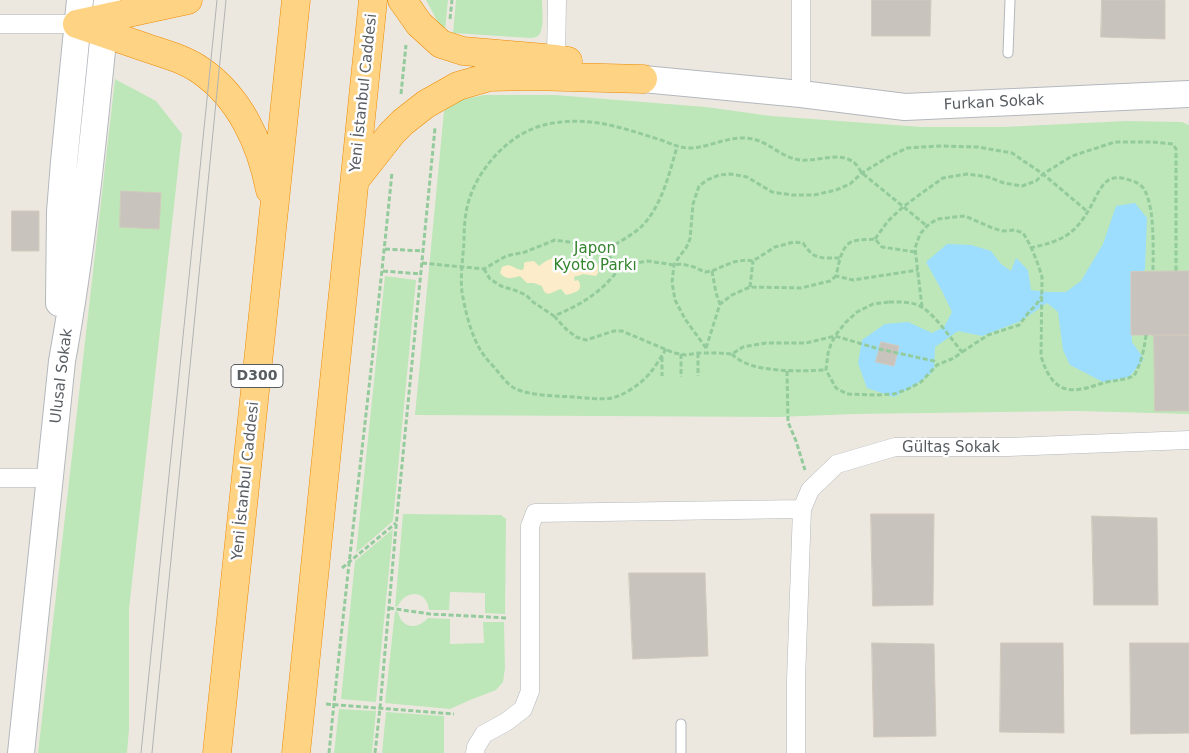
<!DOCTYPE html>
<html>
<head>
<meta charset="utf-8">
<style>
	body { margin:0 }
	canvas { display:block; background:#ede8df }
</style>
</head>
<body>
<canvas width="1189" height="753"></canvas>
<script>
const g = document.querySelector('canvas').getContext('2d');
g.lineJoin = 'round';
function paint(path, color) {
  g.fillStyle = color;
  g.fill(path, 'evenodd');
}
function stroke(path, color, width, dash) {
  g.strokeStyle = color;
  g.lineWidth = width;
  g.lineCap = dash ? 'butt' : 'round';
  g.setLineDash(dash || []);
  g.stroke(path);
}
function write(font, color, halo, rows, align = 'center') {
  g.font = font + ' "DejaVu Sans",sans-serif';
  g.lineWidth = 5;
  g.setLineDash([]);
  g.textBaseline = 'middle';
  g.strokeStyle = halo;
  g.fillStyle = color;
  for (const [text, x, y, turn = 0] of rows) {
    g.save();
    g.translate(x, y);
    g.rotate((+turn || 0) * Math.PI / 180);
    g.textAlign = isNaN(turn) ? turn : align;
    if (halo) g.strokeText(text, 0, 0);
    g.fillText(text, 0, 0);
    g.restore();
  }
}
paint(new Path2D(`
	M 426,0 L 448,0 L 445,30 L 441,28 Z
	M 456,0 L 542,0 C 542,8 545,30 538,36 C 536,37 533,38 530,38 L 453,33 Z
	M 115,79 L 156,101 L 182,134 L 129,609 L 129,729 L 127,753 L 38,753 Z
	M 484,95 L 555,95 L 706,107 L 771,116 L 922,127 L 1003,127 L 1126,121 L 1182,122 L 1189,125 L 1189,414 L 1076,411 L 855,414 L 778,417 L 415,415 L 444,111 L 461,100 Z
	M 385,276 L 416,280 L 393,521 L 356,553 Z
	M 403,514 L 501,515 L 506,519 L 505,614 L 485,613 L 485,593 L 450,592 L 449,610 L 429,610 C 427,590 406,589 398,606 L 395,607 Z
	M 393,529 L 376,702 L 341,699 L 355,561 Z
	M 395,611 L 398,612 C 402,629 417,630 428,618 L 450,619 L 450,644 L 484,643 L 483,622 L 504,622 L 505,668 L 503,682 L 496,690 L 470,700 L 450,709 L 385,703 Z
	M 339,709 L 376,711 L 372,753 L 334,753 Z
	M 386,712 L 444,716 L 444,753 L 382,753 Z`), '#bde7b9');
paint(new Path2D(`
	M 553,258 C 565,259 577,261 586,270 L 587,265 L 590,263 L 596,263 L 598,265 L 598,273 L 596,276 L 583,274 L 578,276 L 575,276 L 574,278 L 575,281 L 578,280 C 585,291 574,293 566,295 L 561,289 C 552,291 546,300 542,286 L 534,283 L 527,283 L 520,276 C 513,278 505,280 500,273 L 502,267 C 512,262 513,270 523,270 L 524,267 L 524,263 L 526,262 L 534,261 L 539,266 L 546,261 Z`), '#fdecca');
paint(new Path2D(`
	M 1135,203 L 1147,218 L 1145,269 L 1131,285 L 1132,342 L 1144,359 L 1129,377 L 1103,382 L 1070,365 L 1063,350 L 1058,312 L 1047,303 L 1021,321 L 982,336 L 958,331 L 935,347 L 934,371 L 918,383 L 894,397 L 867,388 L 858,363 L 862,340 L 885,324 L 908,322 L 932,333 L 944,327 L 952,312 L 942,291 L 926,262 L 947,244 L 971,245 L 991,251 L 1001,264 L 1011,271 L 1016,258 L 1028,270 L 1031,290 L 1047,292 L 1066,292 L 1081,281 L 1103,244 L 1116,206 Z`), '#9ddeff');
const building = new Path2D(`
	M 872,0 L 931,0 L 930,36 L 872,36 Z
	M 1102,0 L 1165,0 L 1165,39 L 1101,37 Z
	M 121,191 L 161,193 L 159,229 L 120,227 Z
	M 12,211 L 39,211 L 39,251 L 12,251 Z
	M 1176,271 L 1189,271 L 1189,335 L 1131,335 L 1131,272 Z
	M 1154,335 L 1189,335 L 1189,411 L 1155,411 Z
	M 881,342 L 899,346 L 894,366 L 876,362 Z
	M 871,514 L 934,514 L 933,605 L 873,606 Z
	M 1092,516 L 1157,518 L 1158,605 L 1094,605 Z
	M 629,573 L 705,573 L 708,656 L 633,659 Z
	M 872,643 L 934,644 L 936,736 L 874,737 Z
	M 1001,643 L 1063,643 L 1064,733 L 1000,732 Z
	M 1130,643 L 1189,643 L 1189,733 L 1131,734 Z`);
paint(building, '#c8c3bc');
stroke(building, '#d2c9bd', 1);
const lane = new Path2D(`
	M 1008,53 L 1010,0
	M 681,724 L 681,753`);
const street = new Path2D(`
	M 801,0 L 801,94
	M 0,24 L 77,24
	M 556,59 L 557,0
	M 0,478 L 50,478
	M 475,753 L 476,747 L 484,734 L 506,722 L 523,709 L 530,691 L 530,526 L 535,513 L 802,509
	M 796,753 L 796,680 L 802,509 L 810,490 L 837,464 L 895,447 L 1008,447 L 1189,440`);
const secondary = new Path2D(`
	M 643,79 L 801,94 L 905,107 L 1189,94
	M 59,303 L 60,212 L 64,162 L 80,0
	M 21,753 L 62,361 C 84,241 95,121 107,0`);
const highway = new Path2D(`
	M 402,0 L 410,11 L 419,24 L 441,44 L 463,51 L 556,59 L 568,61
	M 77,24 C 100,32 123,40 147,48 C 165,54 184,59 200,70 C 240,97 261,144 270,190
	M 77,24 L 188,0
	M 355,180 L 392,133 L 403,122 L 426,104 L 458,86 L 489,77 L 530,76 L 643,79
	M 217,753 L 296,0
	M 296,753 L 373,0`);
stroke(lane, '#b2b7bc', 11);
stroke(street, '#b2b7bc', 19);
stroke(secondary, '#b3b8be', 28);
stroke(highway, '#ec8a00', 29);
stroke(new Path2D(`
	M 450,19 L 452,0
	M 401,94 L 406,45
	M 875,239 L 888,221 L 903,207 L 919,195 L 943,178 L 967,174 L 988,177 L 1004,183 L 1022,186 L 1036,181 L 1043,174 L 1072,156 L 1115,142 L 1152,142 L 1173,144 L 1176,149 L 1176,271
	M 1030,248 C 1062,241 1075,235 1091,206 C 1095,199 1099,189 1105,183 C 1110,177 1119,177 1126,179 C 1134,181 1142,184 1145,191 C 1155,210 1153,250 1153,271
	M 385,249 L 424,251
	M 602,252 C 615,244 630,237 641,227 C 662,206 669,174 677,147
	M 915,252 L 882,247 L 875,239 C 868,240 860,239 854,241 C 841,244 839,264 836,276 L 853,280 L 918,270
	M 422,263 L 484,269 L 506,256 L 525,252 L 555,240 L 569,242 L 595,248 L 611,258 L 617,266 L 618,270 C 601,293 580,305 554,316 L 533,302 L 526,295 L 517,291 L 501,286 L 490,279 L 484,269
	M 617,266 L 648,261 L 674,265 L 682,264 L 694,267 L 705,272 L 712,271 L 733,262 L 746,260 L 753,261 L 775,247 L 794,242 L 803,243 C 814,260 821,258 840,258
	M 383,271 L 421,274
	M 712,271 L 716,293 L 720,304
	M 750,287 L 753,261
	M 889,302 C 901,302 913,301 923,308 C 936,316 952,340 962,352 L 954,358 L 937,365 L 921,382 L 908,389 L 894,394 L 877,395 L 847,394 L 836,388 L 826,370 L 828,353 L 831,344 L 835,336 L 845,323 L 857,312 L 873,304 Z
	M 922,307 L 915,248 L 920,234 L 927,226 L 937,219 L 965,216 L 990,227 L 1002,231 L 1015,230 L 1023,233 C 1031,245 1038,263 1042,277 L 1041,356 C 1047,376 1057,394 1081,389 C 1090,388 1098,384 1107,382 C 1117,380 1124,380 1134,376 C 1141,363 1144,351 1146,335
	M 554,316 L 566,329 L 576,337 L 586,340 L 614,331 L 622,331 L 674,353 L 686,355 L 698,353 L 718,353 L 732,354 L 743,347 L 766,343 L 806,343 L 835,336 L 879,349 L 934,361 L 937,365
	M 706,348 L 685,319 L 675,300 L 672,282 L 674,265 L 679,257 L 686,248 L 690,239 L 693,204 L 699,186 L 707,180 L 719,175 L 731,174 L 747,177 L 772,192 L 792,195 L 814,195 L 836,190 L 850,184 L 862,173 L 888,157 L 907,148 L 939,146 L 978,147 L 1012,153 L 1043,174 L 1088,212
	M 706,348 L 720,304 L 732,295 L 750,287 L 801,288 L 830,281 L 836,276
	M 666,349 C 661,357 656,366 650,373 C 642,383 625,395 612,398 C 602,400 586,398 575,397 C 558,396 529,396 514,388 C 506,383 500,374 494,367 C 489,362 485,357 481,351 C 471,335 465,310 462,292 C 460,276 463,258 464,242 C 464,227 465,211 470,197 C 481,165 511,133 544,125 C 550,123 556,123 561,122 C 596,118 625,129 658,139 C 670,143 680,149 693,148 C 711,146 728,137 746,138 C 768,140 776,154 795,159 C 813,164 836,151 852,161 C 856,163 859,169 862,173 L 927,226
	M 962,352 L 988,335 L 1019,325 L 1029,312 L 1036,305 L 1042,296
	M 698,353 L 698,376
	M 681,354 L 681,377
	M 732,354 C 750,374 801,371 826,370
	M 662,357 L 662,376
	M 787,371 L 788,422 L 796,441 L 805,470
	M 342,568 L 396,523
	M 389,608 L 430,614 L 508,618
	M 326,704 L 454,714
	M 329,753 C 348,559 373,366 392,172
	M 375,753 L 380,708 L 397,516 L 435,128`), '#93cb9d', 3, [5, 2.5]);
stroke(lane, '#fff', 9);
stroke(street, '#fff', 18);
stroke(secondary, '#fff', 26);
stroke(highway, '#ffd384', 28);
stroke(new Path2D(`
	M 141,753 L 217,0
	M 152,753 L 226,0`), '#b1b2b3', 1);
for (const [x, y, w] of [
	[257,376,52]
]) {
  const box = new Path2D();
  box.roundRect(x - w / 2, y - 11.5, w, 23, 4);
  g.fillStyle = '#fff';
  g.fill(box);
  stroke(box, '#585d62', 1);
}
write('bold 14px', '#585d62', null, [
	["D300",257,376]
]);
write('15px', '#585d62', '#fff', [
	["Yeni İstanbul Caddesi",364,93,-84],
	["Furkan Sokak",994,103,-3],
	["Ulusal Sokak",62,376,-83],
	["Gültaş Sokak",951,448],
	["Yeni İstanbul Caddesi",246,481,-84]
]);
write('15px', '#32842d', '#fff', [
	["Japon",595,249],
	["Kyoto Parkı",595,266]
]);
</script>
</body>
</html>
